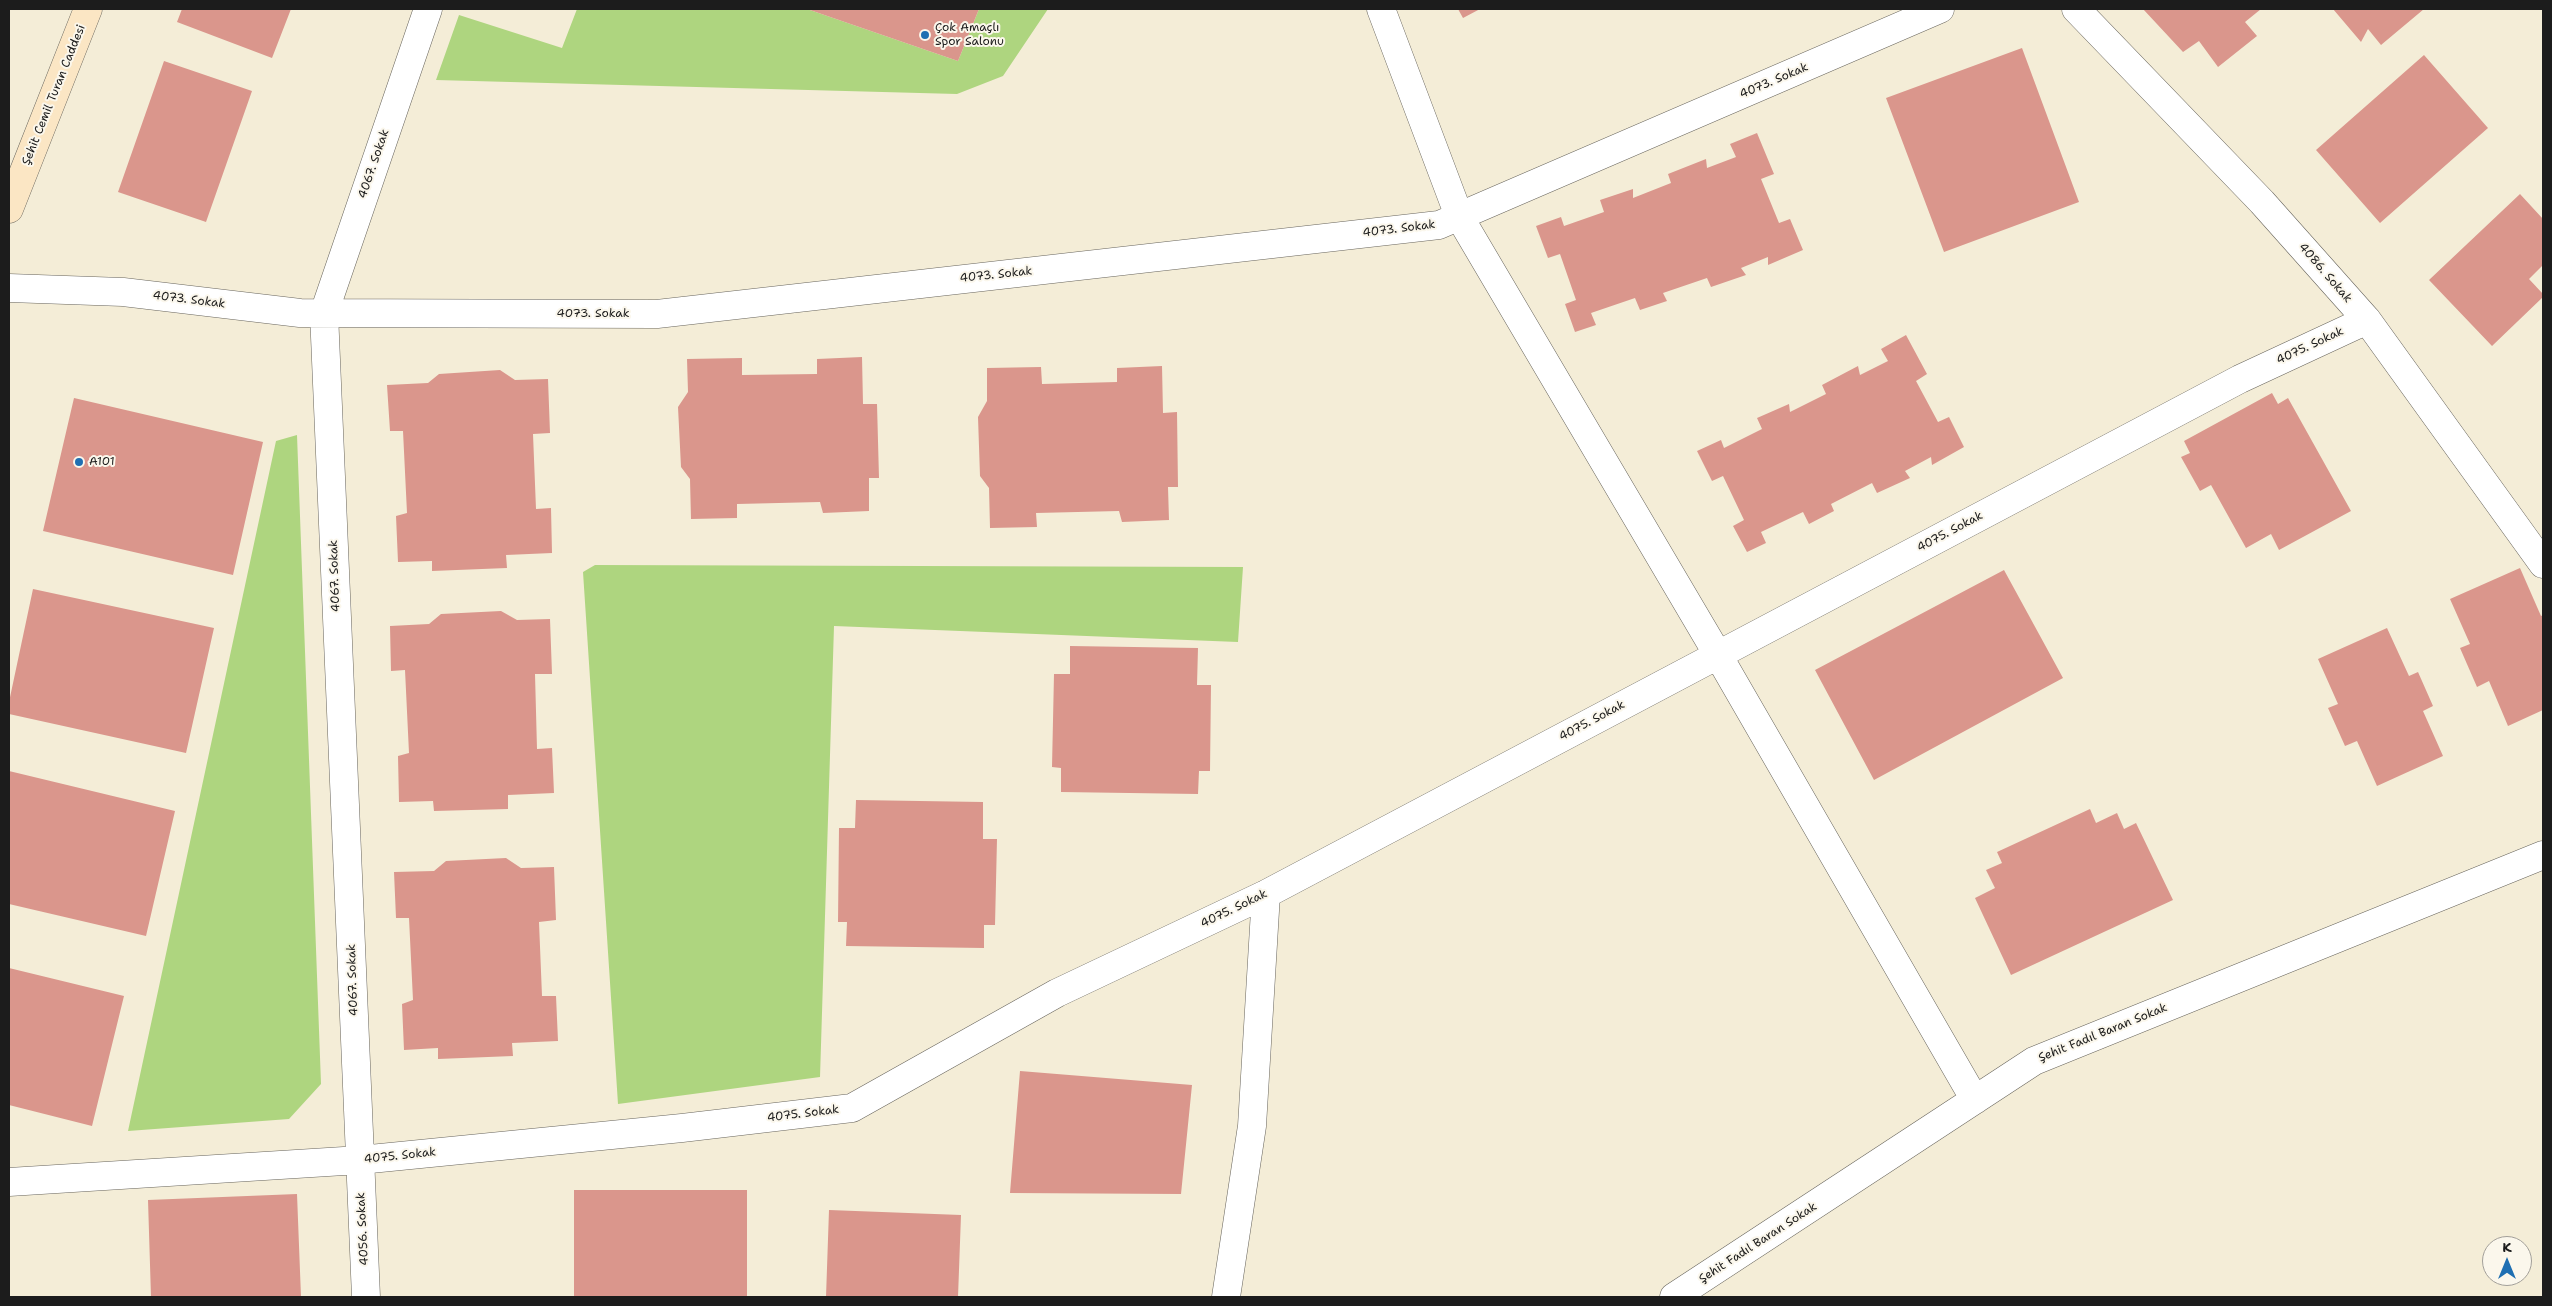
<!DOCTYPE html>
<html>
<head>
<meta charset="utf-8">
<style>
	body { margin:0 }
	#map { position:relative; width:2552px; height:1306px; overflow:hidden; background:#f4edd7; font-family:"Shantell Sans",sans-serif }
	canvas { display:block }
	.frame { position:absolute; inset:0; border:10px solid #1c1c1c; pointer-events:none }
	.north { position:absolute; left:2482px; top:1236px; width:50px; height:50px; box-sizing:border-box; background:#fbf7ec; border:1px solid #a29f99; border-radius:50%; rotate:0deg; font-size:14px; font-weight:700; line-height:20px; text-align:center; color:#1c1c1c }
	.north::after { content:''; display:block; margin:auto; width:18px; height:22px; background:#1f6fb2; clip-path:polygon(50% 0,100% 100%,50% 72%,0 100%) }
</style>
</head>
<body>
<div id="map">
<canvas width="2552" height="1306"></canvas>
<div class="frame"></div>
<div class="north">K</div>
</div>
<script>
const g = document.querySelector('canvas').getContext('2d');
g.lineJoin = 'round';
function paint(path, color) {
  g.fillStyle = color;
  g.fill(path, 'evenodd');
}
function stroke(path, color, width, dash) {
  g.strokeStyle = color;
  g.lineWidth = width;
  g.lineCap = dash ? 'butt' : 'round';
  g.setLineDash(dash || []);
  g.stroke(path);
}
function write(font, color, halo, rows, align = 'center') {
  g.font = font + ' "Shantell Sans",sans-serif';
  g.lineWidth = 4;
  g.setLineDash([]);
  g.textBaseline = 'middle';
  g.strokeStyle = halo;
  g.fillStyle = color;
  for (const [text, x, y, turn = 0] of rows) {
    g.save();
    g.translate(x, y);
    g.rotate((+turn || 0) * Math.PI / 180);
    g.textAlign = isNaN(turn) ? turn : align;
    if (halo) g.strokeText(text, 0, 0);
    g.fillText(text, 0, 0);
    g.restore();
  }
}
paint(new Path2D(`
	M 577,9 L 807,9 L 958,61 L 979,9 L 1048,9 L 1003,76 L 957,94 L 436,80 L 459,15 L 562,48 Z
	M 297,435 L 321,1084 L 289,1119 L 128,1131 L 276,441 Z
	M 595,565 L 1243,567 L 1238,642 L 834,626 L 820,1077 L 618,1104 L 583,572 Z`), '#aed57f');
paint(new Path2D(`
	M 182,9 L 291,9 L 272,58 L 177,22 Z
	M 807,9 L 979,9 L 958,61 Z
	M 1458,9 L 1480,9 L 1463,18 Z
	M 2143,9 L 2261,9 L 2245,22 L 2257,36 L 2218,67 L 2199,41 L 2183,52 Z
	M 2333,9 L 2424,9 L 2381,45 L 2368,29 L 2361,42 Z
	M 2022,48 L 2079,202 L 1944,252 L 1886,98 Z
	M 2424,55 L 2488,128 L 2380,223 L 2316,150 Z
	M 164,61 L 252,91 L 206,222 L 118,192 Z
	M 1757,133 L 1774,174 L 1761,179 L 1779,223 L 1790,219 L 1803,250 L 1768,265 L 1768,257 L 1741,268 L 1746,275 L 1711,287 L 1707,278 L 1663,293 L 1667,301 L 1640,310 L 1635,298 L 1591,313 L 1596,325 L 1575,332 L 1565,304 L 1576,300 L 1560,254 L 1548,258 L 1536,226 L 1561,217 L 1564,226 L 1604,212 L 1600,200 L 1633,189 L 1633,198 L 1671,183 L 1668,174 L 1706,159 L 1707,168 L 1736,157 L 1730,144 Z
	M 2520,194 L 2543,219 L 2543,265 L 2529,279 L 2543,294 L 2543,297 L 2492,346 L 2429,280 Z
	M 1906,335 L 1927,374 L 1916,381 L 1938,422 L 1949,417 L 1964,447 L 1932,465 L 1931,457 L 1905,471 L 1910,478 L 1877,493 L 1872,483 L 1831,504 L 1834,511 L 1809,524 L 1803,512 L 1761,532 L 1766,543 L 1747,552 L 1733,526 L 1744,520 L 1723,476 L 1712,481 L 1697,451 L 1721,440 L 1724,448 L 1762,429 L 1757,418 L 1789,404 L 1790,412 L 1826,394 L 1822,385 L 1858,366 L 1860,375 L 1888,361 L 1881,349 Z
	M 862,357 L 863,404 L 877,404 L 879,478 L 869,478 L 869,511 L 823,513 L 820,502 L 737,504 L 737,518 L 691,519 L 690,479 L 681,467 L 678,407 L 688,392 L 687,359 L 742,358 L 742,375 L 817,374 L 817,359 Z
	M 1162,366 L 1163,413 L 1177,412 L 1178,487 L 1168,487 L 1169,520 L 1122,522 L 1119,511 L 1036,513 L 1037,527 L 990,528 L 989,488 L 980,476 L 978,417 L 987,401 L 987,368 L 1041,367 L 1042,384 L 1117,382 L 1117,368 Z
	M 500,370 L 515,380 L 548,379 L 550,433 L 533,434 L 536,509 L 551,508 L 552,553 L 506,555 L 507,568 L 432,571 L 432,561 L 398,562 L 396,516 L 407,513 L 403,431 L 390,431 L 387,385 L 428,383 L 439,374 Z
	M 2272,393 L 2278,404 L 2288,398 L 2351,511 L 2279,550 L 2271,534 L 2246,548 L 2211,485 L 2200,491 L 2181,457 L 2190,453 L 2184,441 Z
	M 74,398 L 263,442 L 233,575 L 43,531 Z
	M 2520,568 L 2541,616 L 2543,615 L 2543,710 L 2508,726 L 2489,681 L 2477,687 L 2460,648 L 2470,644 L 2450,599 Z
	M 2004,570 L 2063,678 L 1874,780 L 1815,670 Z
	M 33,589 L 214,628 L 186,753 L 9,714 L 9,702 Z
	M 501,611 L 517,620 L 550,619 L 552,674 L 535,674 L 537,749 L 552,748 L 554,793 L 508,795 L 508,809 L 434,811 L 433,801 L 399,802 L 398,756 L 409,753 L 405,670 L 391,671 L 390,626 L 429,624 L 441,614 Z
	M 2387,628 L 2409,676 L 2418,672 L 2433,706 L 2423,711 L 2443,756 L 2377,786 L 2357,741 L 2345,746 L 2328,708 L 2338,704 L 2318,659 Z
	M 1070,646 L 1198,648 L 1197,685 L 1211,685 L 1210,771 L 1199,771 L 1198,794 L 1061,792 L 1061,768 L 1052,767 L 1054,674 L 1070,674 Z
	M 9,771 L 175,811 L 146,936 L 9,904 Z
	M 856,800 L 983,802 L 983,839 L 997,839 L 995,925 L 984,925 L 984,948 L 846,946 L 847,922 L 838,922 L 839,828 L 855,828 Z
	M 2090,809 L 2096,823 L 2117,813 L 2124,829 L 2136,823 L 2173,900 L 2011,975 L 1975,898 L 1995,888 L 1986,870 L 2002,863 L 1997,852 Z
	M 506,858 L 521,868 L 554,867 L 556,920 L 539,922 L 542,996 L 556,996 L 558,1041 L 512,1043 L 513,1056 L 438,1059 L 438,1048 L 404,1050 L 402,1004 L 413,1000 L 409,918 L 396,918 L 394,872 L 434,871 L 446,861 Z
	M 9,968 L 124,996 L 92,1126 L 9,1105 Z
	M 1020,1071 L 1192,1085 L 1181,1194 L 1010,1193 Z
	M 574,1190 L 747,1190 L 747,1297 L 574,1297 Z
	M 297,1194 L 301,1297 L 151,1297 L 148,1200 Z
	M 829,1210 L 961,1215 L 958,1297 L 826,1297 Z`), '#da968c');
const street = new Path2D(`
	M 1381,9 L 1459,216 L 1718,655 L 1975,1100
	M 2076,9 L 2262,202 L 2367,320 L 2543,564
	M 9,288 L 123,292 L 300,313 L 657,314 L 1439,225 L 1940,9
	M 9,1182 L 360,1160 L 682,1128 L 852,1108 L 1057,993 L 1266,894 L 2240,379 L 2367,320
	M 366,1297 L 324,313 L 428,9
	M 1226,1297 L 1252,1126 L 1266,894
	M 1674,1297 L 2034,1061 L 2543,855`);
const secondary = new Path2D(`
	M 9,209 L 88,9`);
stroke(street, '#68655d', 29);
stroke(secondary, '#68655d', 29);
stroke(street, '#fff', 28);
stroke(secondary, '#fbe6c4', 28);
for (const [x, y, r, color] of [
	[925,35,5,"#1f6fb2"],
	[79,462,5,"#1f6fb2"]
]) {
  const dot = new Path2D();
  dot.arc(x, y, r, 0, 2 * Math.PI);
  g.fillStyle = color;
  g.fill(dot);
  stroke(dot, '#fbf7ec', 2);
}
write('12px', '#1c1c1c', '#fbf7ec', [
	["Çok Amaçlı",935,28],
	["Spor Salonu",935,42],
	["A101",89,462]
], 'left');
write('12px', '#1c1c1c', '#fbf7ec', [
	["4073. Sokak",1774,81,-23],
	["Şehit Cemil Turan Caddesi",54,95,-68],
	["4067. Sokak",374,164,-71],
	["4073. Sokak",1399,229,-7],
	["4086. Sokak",2325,273,49],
	["4073. Sokak",996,275,-6],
	["4073. Sokak",189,300,7],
	["4073. Sokak",593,314],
	["4075. Sokak",2310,346,-25],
	["4075. Sokak",1950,532,-28],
	["4067. Sokak",335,576,-92],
	["4075. Sokak",1592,721,-28],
	["4075. Sokak",1234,909,-26],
	["4067. Sokak",353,980,-92],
	["Şehit Fadıl Baran Sokak",2103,1033,-22],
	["4075. Sokak",803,1114,-7],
	["4075. Sokak",400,1156,-6],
	["4056. Sokak",363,1229,-93],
	["Şehit Fadıl Baran Sokak",1758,1243,-33]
]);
</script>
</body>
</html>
